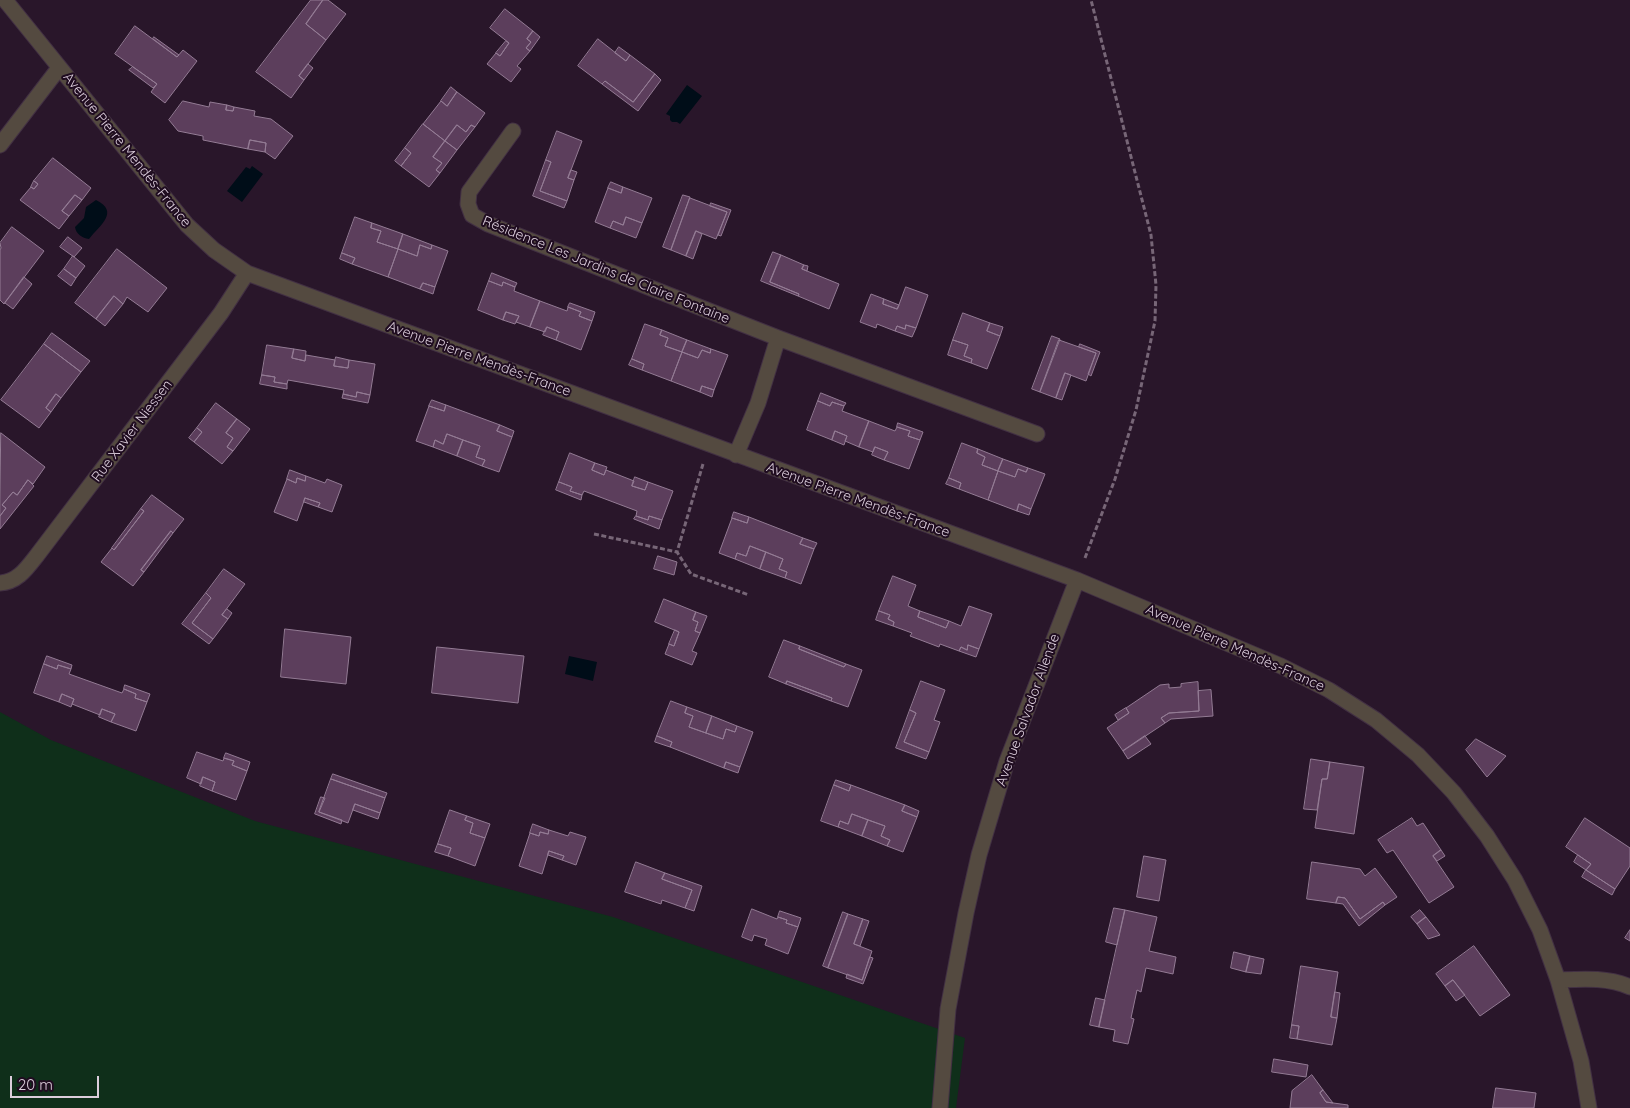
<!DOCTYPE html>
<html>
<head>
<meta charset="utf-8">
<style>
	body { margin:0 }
	#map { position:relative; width:1630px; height:1108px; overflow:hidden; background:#29162a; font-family:Quicksand,sans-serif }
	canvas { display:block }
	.scale { position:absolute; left:10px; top:1076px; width:89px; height:22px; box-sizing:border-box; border:2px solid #dccedc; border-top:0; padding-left:6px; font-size:15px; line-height:18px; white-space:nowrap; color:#dccedc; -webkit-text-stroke:4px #1f0c20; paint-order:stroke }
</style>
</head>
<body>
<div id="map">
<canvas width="1630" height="1108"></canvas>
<div class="scale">20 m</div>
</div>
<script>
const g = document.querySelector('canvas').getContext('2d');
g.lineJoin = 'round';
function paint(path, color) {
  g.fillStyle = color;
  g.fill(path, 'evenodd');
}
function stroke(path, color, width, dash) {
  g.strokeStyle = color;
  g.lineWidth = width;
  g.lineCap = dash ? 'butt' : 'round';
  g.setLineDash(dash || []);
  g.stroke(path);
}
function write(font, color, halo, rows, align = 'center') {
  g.font = font + ' Quicksand,sans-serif';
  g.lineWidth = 4;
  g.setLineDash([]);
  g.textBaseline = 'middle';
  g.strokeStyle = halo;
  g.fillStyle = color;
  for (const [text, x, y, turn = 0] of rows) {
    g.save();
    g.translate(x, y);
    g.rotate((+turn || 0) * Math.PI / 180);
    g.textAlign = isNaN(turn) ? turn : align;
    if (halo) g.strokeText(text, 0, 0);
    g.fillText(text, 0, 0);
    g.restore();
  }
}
paint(new Path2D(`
	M 0,712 L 51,740 L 255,821 L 613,917 L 965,1038 L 956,1108 L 0,1108 Z`), '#0f2f1a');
paint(new Path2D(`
	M 687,85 L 702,96 L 680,124 L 677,122 L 672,122 L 670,120 L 670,116 L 666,114 Z
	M 252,166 L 263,174 L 242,202 L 227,191 L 246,167 L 250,169 Z
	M 96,200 C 120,212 100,225 89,239 C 82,238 76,234 75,227 L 84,218 L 86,207 Z
	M 569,656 L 597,662 L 593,681 L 565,674 Z`), '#000d18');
const building = new Path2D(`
	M 311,0 L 323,0 L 306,24 L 326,40 L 299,76 L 304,80 L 291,98 L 256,72 Z
	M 323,0 L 328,0 L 346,14 L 326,40 L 306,24 Z
	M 505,9 L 533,31 L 527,39 L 531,42 L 526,48 L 530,51 L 517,66 L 521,69 L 511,82 L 487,64 L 496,53 L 500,56 L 509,43 L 490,28 Z
	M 135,26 L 177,57 L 183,50 L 197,61 L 165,103 L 151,92 L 157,84 L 115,54 Z
	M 533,31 L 540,37 L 530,51 L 526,48 L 531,42 L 527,39 Z
	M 154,37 L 179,55 L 177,57 L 153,39 Z
	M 598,39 L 626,61 L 630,55 L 655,74 L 633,102 L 605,81 L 602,84 L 578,66 Z
	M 506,41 L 509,43 L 500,56 L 496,53 Z
	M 619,47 L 630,55 L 626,61 L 615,53 Z
	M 308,64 L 313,68 L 304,80 L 299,76 Z
	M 133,67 L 157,84 L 153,88 L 129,70 Z
	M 655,74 L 661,80 L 638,111 L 602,84 L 605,81 L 633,102 Z
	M 451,87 L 457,92 L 447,106 L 441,101 Z
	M 457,92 L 485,113 L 475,127 L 471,125 L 466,132 L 457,125 L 445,141 L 423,124 L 441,101 L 447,106 Z
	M 183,101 L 209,107 L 210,102 L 227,105 L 226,110 L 233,111 L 234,107 L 255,111 L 254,116 L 271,119 L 293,136 L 275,159 L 265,152 L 266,143 L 250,140 L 248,149 L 203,140 L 203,136 L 178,131 L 169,120 Z
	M 227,105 L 234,107 L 233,111 L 226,110 Z
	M 423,124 L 445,141 L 433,157 L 442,163 L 436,170 L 440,173 L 429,187 L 401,166 L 411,153 L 405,148 Z
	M 457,125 L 466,132 L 471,125 L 475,127 L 457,150 L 445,141 Z
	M 557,131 L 582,141 L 568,178 L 574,180 L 567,201 L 540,191 L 551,162 L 546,160 Z
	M 250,140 L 266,143 L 265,152 L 248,149 Z
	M 445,141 L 457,150 L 440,173 L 436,170 L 442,163 L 433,157 Z
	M 405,148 L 411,153 L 401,166 L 395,161 Z
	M 53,158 L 91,188 L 82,200 L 75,195 L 62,211 L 69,216 L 59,229 L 20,200 L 31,187 L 34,189 L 38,184 L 34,181 Z
	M 546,160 L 551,162 L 540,191 L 567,201 L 564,208 L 533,196 Z
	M 571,170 L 577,172 L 574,180 L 568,178 Z
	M 34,181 L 38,184 L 34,189 L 31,187 Z
	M 611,182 L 623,187 L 621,193 L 608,188 Z
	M 623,187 L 652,198 L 642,223 L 626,217 L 623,225 L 613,221 L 610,228 L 595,222 L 608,188 L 621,193 Z
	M 75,195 L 82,200 L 69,216 L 62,211 Z
	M 683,195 L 690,197 L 671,250 L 663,247 Z
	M 690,198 L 727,212 L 716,239 L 696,231 L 686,256 L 671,250 Z
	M 711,203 L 731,210 L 721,236 L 718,235 L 727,212 L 710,206 Z
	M 355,217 L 372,223 L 371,228 L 381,231 L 377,242 L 398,249 L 388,277 L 352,264 L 355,258 L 342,253 Z
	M 626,217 L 642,223 L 636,238 L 610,228 L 613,221 L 623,225 Z
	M 372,223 L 403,234 L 398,249 L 377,242 L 381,231 L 371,228 Z
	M 12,227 L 44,251 L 4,304 L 0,300 L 0,250 L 1,248 L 0,243 Z
	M 696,231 L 702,234 L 693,259 L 686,256 Z
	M 403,234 L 432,245 L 431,249 L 420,245 L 417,256 L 398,249 Z
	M 68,237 L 82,248 L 74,257 L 60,247 Z
	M 420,245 L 431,249 L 432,245 L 448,251 L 435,287 L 423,283 L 420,289 L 388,277 L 398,249 L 417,256 Z
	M 117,249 L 167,288 L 148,312 L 127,297 L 123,304 L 114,296 L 96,319 L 75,303 Z
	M 773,252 L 781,255 L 770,282 L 799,294 L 798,296 L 761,281 Z
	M 342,253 L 355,258 L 352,264 L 340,259 Z
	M 781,255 L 804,265 L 802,269 L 839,284 L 829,309 L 798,296 L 799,294 L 770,282 Z
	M 73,256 L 85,266 L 76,278 L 64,269 Z
	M 804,265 L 808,266 L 807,271 L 802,269 Z
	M 64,269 L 76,278 L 71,286 L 58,276 Z
	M 492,273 L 517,283 L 515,287 L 503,282 L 502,286 L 489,281 Z
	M 24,277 L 32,284 L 13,309 L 5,303 Z
	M 489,281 L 502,286 L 503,282 L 515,287 L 514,291 L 540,301 L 530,327 L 516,322 L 519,316 L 506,312 L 503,320 L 478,310 Z
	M 423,283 L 435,287 L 433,294 L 420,289 Z
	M 906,287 L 928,295 L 916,328 L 906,325 L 905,329 L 897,326 L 895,331 L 877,324 L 876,328 L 860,322 L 871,294 L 884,299 L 883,304 L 897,309 Z
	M 114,296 L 123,304 L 105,326 L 96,319 Z
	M 884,299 L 899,305 L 897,309 L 883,304 Z
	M 540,301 L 567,311 L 568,307 L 581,312 L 579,316 L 592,321 L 581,350 L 556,340 L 559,332 L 547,327 L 545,332 L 530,327 Z
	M 570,303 L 595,312 L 592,321 L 579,316 L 581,312 L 568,307 Z
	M 506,312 L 519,316 L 515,324 L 503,320 Z
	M 963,313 L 990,323 L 987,331 L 1000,336 L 987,369 L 971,363 L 972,359 L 964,356 L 968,345 L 953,340 Z
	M 990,323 L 1003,327 L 1000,336 L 987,331 Z
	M 645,324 L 662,330 L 660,335 L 668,338 L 665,346 L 682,352 L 671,381 L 642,370 L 644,364 L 632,359 Z
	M 906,325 L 916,328 L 912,337 L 895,331 L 897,326 L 905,329 Z
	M 547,327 L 559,332 L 556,340 L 543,335 Z
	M 662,330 L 687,340 L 682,352 L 665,346 L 668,338 L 660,335 Z
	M 52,333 L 90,361 L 81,372 L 44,344 Z
	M 1052,336 L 1060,339 L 1040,392 L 1032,389 Z
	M 687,340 L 711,349 L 710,353 L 702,350 L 698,358 L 682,352 Z
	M 953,340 L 968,345 L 964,356 L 972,359 L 971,363 L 948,355 Z
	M 1059,340 L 1096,353 L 1086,381 L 1065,373 L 1056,398 L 1040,392 Z
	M 44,344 L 81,372 L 61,398 L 56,394 L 46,408 L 51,412 L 39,428 L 1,400 Z
	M 1080,344 L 1100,352 L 1091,376 L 1088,374 L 1096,353 L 1079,347 Z
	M 267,345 L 294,349 L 292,358 L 305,361 L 306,355 L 335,360 L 334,366 L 348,368 L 349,360 L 375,364 L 370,395 L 357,392 L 356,397 L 343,394 L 344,390 L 288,380 L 287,384 L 274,382 L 275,377 L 262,375 Z
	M 294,349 L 306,351 L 305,361 L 292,358 Z
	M 711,349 L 728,355 L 714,390 L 702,386 L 700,392 L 671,381 L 682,352 L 698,358 L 702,350 L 710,353 Z
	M 336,357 L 349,360 L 348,368 L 334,366 Z
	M 632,359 L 644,364 L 642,370 L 629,365 Z
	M 1065,373 L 1071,375 L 1062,400 L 1056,398 Z
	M 262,375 L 275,377 L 274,382 L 287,384 L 287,389 L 260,384 Z
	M 702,386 L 714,390 L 712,397 L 700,392 Z
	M 357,392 L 370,395 L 368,403 L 342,398 L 343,394 L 356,397 Z
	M 821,393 L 846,403 L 844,406 L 832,402 L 830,406 L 818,401 Z
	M 56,394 L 61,398 L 51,412 L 46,408 Z
	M 432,400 L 446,405 L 444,411 L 429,406 Z
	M 818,401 L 830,406 L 832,402 L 844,406 L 842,411 L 869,421 L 859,447 L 845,441 L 847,436 L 835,431 L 832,440 L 807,430 Z
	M 216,403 L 237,419 L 226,433 L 233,438 L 227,447 L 233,451 L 222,464 L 194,442 L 202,432 L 197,428 Z
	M 446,405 L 500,425 L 497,431 L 512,437 L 499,472 L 482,466 L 485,460 L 476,457 L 480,446 L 463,440 L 447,434 L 443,444 L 435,440 L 433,447 L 416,441 L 429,406 L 444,411 Z
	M 237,419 L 250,429 L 233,451 L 227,447 L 233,438 L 226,433 Z
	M 869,421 L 895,431 L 897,427 L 910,431 L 908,436 L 920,440 L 909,469 L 884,460 L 888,452 L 875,447 L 873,452 L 859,447 Z
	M 898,423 L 923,432 L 920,440 L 908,436 L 910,431 L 897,427 Z
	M 500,425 L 514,431 L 512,437 L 497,431 Z
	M 197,428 L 202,432 L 194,442 L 189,438 Z
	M 835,431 L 847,436 L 844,445 L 832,440 Z
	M 1,433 L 45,467 L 33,484 L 28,480 L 17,495 L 13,492 L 2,505 L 6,508 L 0,516 Z
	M 447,434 L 463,440 L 457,456 L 433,447 L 435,440 L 443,444 Z
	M 463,440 L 480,446 L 476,457 L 485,460 L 482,466 L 457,456 Z
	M 962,443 L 978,449 L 977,453 L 985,457 L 982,465 L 998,471 L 988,500 L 959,489 L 961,483 L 949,478 Z
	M 875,447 L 888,452 L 884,460 L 872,455 Z
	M 978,449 L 1003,459 L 998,471 L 982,465 L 985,457 L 977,453 Z
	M 570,453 L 595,463 L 592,470 L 604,475 L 606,470 L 634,481 L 632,486 L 645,490 L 648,482 L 673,491 L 662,520 L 649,516 L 648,520 L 636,516 L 637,511 L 584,491 L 582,495 L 570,491 L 572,487 L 559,482 Z
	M 1003,459 L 1028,468 L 1026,472 L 1018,469 L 1015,477 L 998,471 Z
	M 595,463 L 607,467 L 604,475 L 592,470 Z
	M 1028,468 L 1045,474 L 1031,509 L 1019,504 L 1017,511 L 988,500 L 998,471 L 1015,477 L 1018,469 L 1026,472 Z
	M 290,470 L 306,476 L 305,481 L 297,478 L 296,483 L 287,479 Z
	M 306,476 L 325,483 L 327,479 L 342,485 L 332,512 L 318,507 L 320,503 L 305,498 L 297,521 L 274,512 L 287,479 L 296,483 L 297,478 L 305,481 Z
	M 635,477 L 648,482 L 645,490 L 632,486 Z
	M 949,478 L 961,483 L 959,489 L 946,484 Z
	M 28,480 L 34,486 L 0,529 L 0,516 L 6,508 L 2,505 L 13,492 L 17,495 Z
	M 559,482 L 572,487 L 570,491 L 582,495 L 581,500 L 556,490 Z
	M 152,495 L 184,519 L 173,533 L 171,531 L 141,570 L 144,572 L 133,586 L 101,562 L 112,548 L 114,550 L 144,511 L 141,509 Z
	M 305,498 L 320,503 L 318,507 L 304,502 Z
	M 1019,504 L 1031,509 L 1029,515 L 1017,511 Z
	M 141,509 L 144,511 L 114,550 L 112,548 Z
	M 734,512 L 749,517 L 747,523 L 732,518 Z
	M 636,516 L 648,520 L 649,516 L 662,520 L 659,529 L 634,519 Z
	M 749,517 L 803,538 L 800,544 L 814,549 L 801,584 L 785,578 L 787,572 L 779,569 L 783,559 L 750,546 L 746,556 L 737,553 L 735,559 L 719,553 L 732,518 L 747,523 Z
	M 171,531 L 173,533 L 144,572 L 141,570 Z
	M 803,538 L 817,543 L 814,549 L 800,544 Z
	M 750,546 L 766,552 L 760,569 L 735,559 L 737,553 L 746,556 Z
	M 766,552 L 783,559 L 779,569 L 787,572 L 785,578 L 760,569 Z
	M 658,556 L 677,562 L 674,575 L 654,569 Z
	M 224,569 L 245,584 L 222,615 L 228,619 L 213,639 L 192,623 L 211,598 L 206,593 Z
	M 893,576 L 916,585 L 908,606 L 920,611 L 918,617 L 946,628 L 949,621 L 961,626 L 969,606 L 992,614 L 979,649 L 968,645 L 967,650 L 961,647 L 959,651 L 940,644 L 939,647 L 910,636 L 912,633 L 893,626 L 894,622 L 888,619 L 890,615 L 879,611 Z
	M 206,593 L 211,598 L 192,623 L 213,639 L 209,644 L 182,624 Z
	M 664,599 L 696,612 L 693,620 L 698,622 L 695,631 L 700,633 L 692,651 L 697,653 L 692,665 L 665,654 L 669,644 L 674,646 L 679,632 L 655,622 Z
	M 227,609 L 232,613 L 228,619 L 222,615 Z
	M 879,611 L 890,615 L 888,619 L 894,622 L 893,626 L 876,620 Z
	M 920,611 L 949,621 L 946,628 L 918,617 Z
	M 696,612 L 707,616 L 700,633 L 695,631 L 698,622 L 693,620 Z
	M 285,629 L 351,637 L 346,684 L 281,677 Z
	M 675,630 L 679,632 L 674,646 L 669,644 Z
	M 784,640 L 800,646 L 799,649 L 844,667 L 846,664 L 862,670 L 848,707 L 831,701 L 832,698 L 787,681 L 786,684 L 769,677 Z
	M 968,645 L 979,649 L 976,657 L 959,651 L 961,647 L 967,650 Z
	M 800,646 L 846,664 L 844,667 L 799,649 Z
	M 437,647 L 524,656 L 518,703 L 432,693 Z
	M 47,656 L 72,665 L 71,669 L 58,665 L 57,669 L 44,664 Z
	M 44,664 L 57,669 L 58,665 L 71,669 L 69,674 L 122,693 L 124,689 L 136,694 L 135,698 L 147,702 L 136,731 L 111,722 L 115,714 L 102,709 L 100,715 L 72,704 L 74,699 L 62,694 L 59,702 L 34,693 Z
	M 787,681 L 832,698 L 831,701 L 786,684 Z
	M 921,681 L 945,690 L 934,720 L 940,722 L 929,752 L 904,742 L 916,713 L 910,710 Z
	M 1198,682 L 1199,711 L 1169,713 L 1161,718 L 1165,723 L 1123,751 L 1107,728 L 1129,713 L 1126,708 L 1160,685 L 1169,684 L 1169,688 L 1181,687 L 1181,684 Z
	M 125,685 L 150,694 L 147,702 L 135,698 L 136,694 L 124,689 Z
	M 1211,690 L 1213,716 L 1171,719 L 1165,723 L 1161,718 L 1169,713 L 1199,711 L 1198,691 Z
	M 62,694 L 74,699 L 71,707 L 59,702 Z
	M 671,701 L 687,707 L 685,713 L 693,716 L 689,727 L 723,739 L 726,729 L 735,732 L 737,726 L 753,732 L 740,767 L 726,762 L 724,768 L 670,747 L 672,742 L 657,736 Z
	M 687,707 L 712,716 L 706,733 L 689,727 L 693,716 L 685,713 Z
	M 1126,708 L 1129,713 L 1118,720 L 1115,715 Z
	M 102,709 L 115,714 L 111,722 L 99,717 Z
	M 910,710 L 916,713 L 904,742 L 929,752 L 926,759 L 896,748 Z
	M 712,716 L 737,726 L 735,732 L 726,729 L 723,739 L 706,733 Z
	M 657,736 L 672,742 L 670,747 L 655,742 Z
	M 1145,736 L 1151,744 L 1128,759 L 1123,751 Z
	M 1476,739 L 1506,756 L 1487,777 L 1466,750 Z
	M 197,752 L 223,761 L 224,758 L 234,761 L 232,765 L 247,771 L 236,800 L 212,791 L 215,782 L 203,777 L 201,784 L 187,778 Z
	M 226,753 L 250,762 L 247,771 L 232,765 L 234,761 L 224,758 Z
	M 1311,759 L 1330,762 L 1327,779 L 1322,779 L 1317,810 L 1304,809 Z
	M 726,762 L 740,767 L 738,773 L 724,768 Z
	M 1330,762 L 1364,767 L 1354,834 L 1315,828 L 1322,779 L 1327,779 Z
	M 333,774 L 387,793 L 385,798 L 331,779 Z
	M 203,777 L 215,782 L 212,791 L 200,786 Z
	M 331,779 L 385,798 L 380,813 L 355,804 L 348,823 L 319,812 Z
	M 836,780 L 851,785 L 849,791 L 834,785 Z
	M 834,785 L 849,791 L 851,785 L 905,805 L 902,811 L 917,817 L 903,852 L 887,846 L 890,840 L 881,836 L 885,826 L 852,814 L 848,824 L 840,821 L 838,827 L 821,821 Z
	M 321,797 L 325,798 L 319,812 L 342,820 L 341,824 L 315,814 Z
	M 355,804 L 380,813 L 378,819 L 353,810 Z
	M 905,805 L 919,811 L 917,817 L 902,811 Z
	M 450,810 L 467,816 L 465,820 L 473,823 L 470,833 L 485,838 L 475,866 L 448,856 L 451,848 L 438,844 Z
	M 852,814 L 868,820 L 862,836 L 838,827 L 840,821 L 848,824 Z
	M 467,816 L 490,824 L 485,838 L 470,833 L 473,823 L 465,820 Z
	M 1412,818 L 1417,826 L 1423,823 L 1441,850 L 1433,856 L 1454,887 L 1429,903 L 1393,850 L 1387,853 L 1378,840 Z
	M 1585,818 L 1630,848 L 1630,866 L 1615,889 L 1586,870 L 1591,864 L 1566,847 Z
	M 868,820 L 885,826 L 881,836 L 890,840 L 887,846 L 862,836 Z
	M 533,824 L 549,830 L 548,834 L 540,832 L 539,836 L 530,833 Z
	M 549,830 L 568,836 L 570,832 L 586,837 L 576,865 L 562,860 L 564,856 L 549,851 L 542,874 L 519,866 L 530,833 L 539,836 L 540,832 L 548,834 Z
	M 438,844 L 451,848 L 448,856 L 435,852 Z
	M 1441,850 L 1445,856 L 1437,861 L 1433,856 Z
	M 549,851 L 564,856 L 562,860 L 548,855 Z
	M 1578,855 L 1591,864 L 1586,870 L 1574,862 Z
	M 1144,856 L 1166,860 L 1159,901 L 1137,897 Z
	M 636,862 L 665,873 L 662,879 L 692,890 L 685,908 L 662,900 L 661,904 L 625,892 Z
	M 1312,862 L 1360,869 L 1365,876 L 1375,868 L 1397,897 L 1385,905 L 1383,902 L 1360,919 L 1345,898 L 1338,897 L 1336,903 L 1307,899 Z
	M 1586,870 L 1615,889 L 1612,895 L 1582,877 Z
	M 665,873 L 702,886 L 694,911 L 685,908 L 692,890 L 662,879 Z
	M 1338,897 L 1345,898 L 1360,919 L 1383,902 L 1385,905 L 1359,926 L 1343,904 L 1336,903 Z
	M 1114,908 L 1125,910 L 1117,945 L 1106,942 Z
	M 752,909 L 777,919 L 778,917 L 787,920 L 786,923 L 798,927 L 788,954 L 765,945 L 767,939 L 754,935 L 752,941 L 742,937 Z
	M 1125,910 L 1157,917 L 1149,951 L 1176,957 L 1173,974 L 1146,968 L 1141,992 L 1137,990 L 1131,1018 L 1134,1019 L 1128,1044 L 1113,1041 L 1115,1030 L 1099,1027 Z
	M 1420,910 L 1426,917 L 1417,924 L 1411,917 Z
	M 780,911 L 801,918 L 798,927 L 786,923 L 787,920 L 778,917 Z
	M 843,912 L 848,914 L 828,968 L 823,966 Z
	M 848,914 L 863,919 L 854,944 L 872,951 L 862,980 L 828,968 Z
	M 1426,917 L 1440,935 L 1428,939 L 1417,924 Z
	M 863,919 L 869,921 L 860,946 L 854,944 Z
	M 1630,930 L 1630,941 L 1625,938 Z
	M 1474,946 L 1510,995 L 1480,1016 L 1453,980 L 1445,986 L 1436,974 Z
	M 1234,952 L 1250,956 L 1246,972 L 1231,968 Z
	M 1250,956 L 1264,959 L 1261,974 L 1246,972 Z
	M 870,957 L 873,958 L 863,984 L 846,978 L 847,974 L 862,980 Z
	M 1301,966 L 1338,972 L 1331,1017 L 1337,1018 L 1332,1045 L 1297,1039 L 1299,1026 L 1292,1025 Z
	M 1453,980 L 1465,995 L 1456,1001 L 1445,986 Z
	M 1335,992 L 1340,993 L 1337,1018 L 1331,1017 Z
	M 1096,998 L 1105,1000 L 1099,1027 L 1090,1025 Z
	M 1292,1025 L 1299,1026 L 1297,1039 L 1290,1038 Z
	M 1274,1059 L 1308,1065 L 1306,1077 L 1272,1072 Z
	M 1312,1075 L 1323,1090 L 1320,1093 L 1326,1102 L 1348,1105 L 1348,1108 L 1290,1108 L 1292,1091 Z
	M 1496,1088 L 1536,1093 L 1534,1108 L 1493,1108 Z
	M 1323,1090 L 1333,1103 L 1326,1102 L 1320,1093 Z`);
paint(building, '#5c3e5c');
stroke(building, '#937b94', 1);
const minor = new Path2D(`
	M 5,0 L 187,225 L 214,250 L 247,273 L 1077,580 L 1281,666 L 1329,690 L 1376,720 L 1418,755 L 1454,793 L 1487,836 L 1515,880 L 1540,930 L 1558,980 L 1581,1061 L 1589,1108
	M 513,131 L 469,192 L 468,204 L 472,215 L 488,224 L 778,338 L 1037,434
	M 0,145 L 59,68
	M 736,455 L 758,403 L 778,338
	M 0,583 C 18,582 27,568 38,554 L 221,313 L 247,273
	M 1558,980 C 1582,979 1608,977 1630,987
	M 940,1108 L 948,1009 L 966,913 L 979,855 L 1007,761 L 1077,580`);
stroke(minor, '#423043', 17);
stroke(new Path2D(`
	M 703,464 L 677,552 L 691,574 L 749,595
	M 594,534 L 677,552
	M 1085,558 L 1115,479 L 1136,410 L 1155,321 L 1156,285 L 1151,235 L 1091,0`), '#767', 3, [5, 2.5]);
stroke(minor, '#544a40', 15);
write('14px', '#dccedc', '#1f0c20', [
	["Avenue Pierre Mendès-France",127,150,51],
	["Résidence Les Jardins de Claire Fontaine",606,270,22],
	["Avenue Pierre Mendès-France",479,359,20],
	["Rue Xavier Niessen",132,431,-53],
	["Avenue Pierre Mendès-France",858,500,20],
	["Avenue Pierre Mendès-France",1235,648,24],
	["Avenue Salvador Allende",1028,710,-70]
]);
</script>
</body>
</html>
